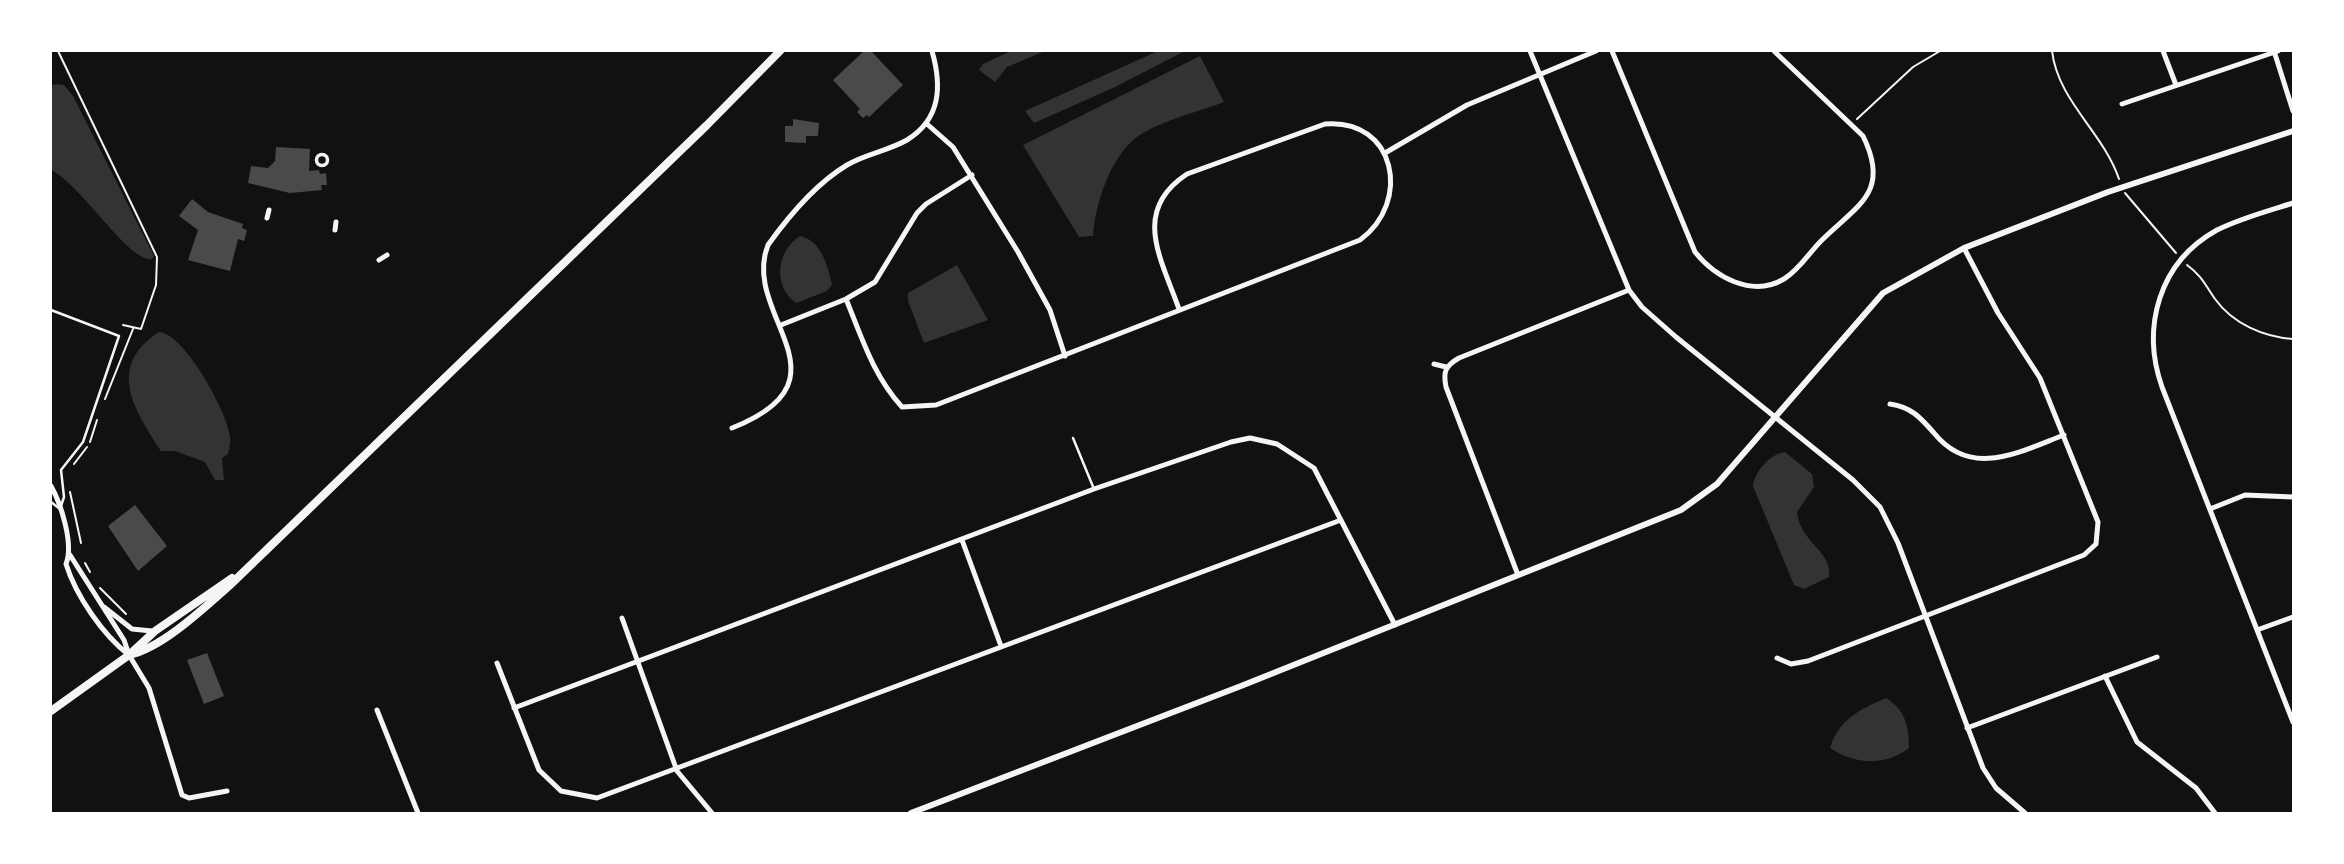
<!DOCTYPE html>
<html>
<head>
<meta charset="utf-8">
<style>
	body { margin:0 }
	#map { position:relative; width:2344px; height:864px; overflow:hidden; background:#111; font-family:"Space Grotesk",sans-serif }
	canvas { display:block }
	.frame { position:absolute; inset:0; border:52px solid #fff; pointer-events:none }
</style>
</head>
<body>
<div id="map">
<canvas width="2344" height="864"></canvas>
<div class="frame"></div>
</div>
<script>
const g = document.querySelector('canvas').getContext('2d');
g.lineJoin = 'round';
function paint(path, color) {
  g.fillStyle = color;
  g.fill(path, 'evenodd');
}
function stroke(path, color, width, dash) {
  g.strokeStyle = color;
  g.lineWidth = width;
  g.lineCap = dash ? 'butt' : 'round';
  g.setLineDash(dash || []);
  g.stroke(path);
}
paint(new Path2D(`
	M 1011,51 L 1045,51 L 1007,67 L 995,82 L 979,70 L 983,64 Z
	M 1158,51 L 1185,51 L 1113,88 L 1034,123 L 1025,111 Z
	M 1200,56 L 1224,102 C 1198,112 1167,119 1143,133 C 1112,150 1095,204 1093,236 L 1079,237 L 1023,145 Z
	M 56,84 L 64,85 L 73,96 L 154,256 L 152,259 C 129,263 81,184 51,170 L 51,86 Z
	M 800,236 C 821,240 828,266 832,285 L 827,291 L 796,303 C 772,285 777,251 800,236 Z
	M 957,265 L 988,320 L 924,343 L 908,301 L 908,293 Z
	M 159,332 C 184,333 228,413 230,437 C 231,442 229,449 228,454 L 222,458 L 224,480 L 215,480 L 205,462 L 175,451 L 161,451 C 135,411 105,367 159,332 Z
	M 1785,452 L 1812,474 L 1814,487 L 1797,512 C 1800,543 1833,551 1829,577 L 1804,589 L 1794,585 L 1753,486 C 1755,471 1770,454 1785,452 Z
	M 1886,698 C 1905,710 1909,725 1909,748 C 1886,766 1855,765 1830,748 C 1839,719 1859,710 1886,698 Z`), '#333');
paint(new Path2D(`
	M 864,51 L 871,51 L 903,85 L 869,117 L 867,115 L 863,118 L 857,112 L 860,109 L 833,80 Z
	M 793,119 L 819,123 L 818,136 L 806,136 L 806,143 L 785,142 L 785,126 L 793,126 Z
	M 276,147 L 310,149 L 309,171 L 319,170 L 320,174 L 326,173 L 327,185 L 321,185 L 322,190 L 290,193 L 248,183 L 251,166 L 268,168 L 275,161 Z
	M 192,199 L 208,212 L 243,224 L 242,228 L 247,230 L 244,241 L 238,239 L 230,271 L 188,260 L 198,230 L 179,216 Z
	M 135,505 L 167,546 L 138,571 L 108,526 Z
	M 207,653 L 224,696 L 204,704 L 187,660 Z`), '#4a4a4a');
stroke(new Path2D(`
	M 58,51 L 157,257 L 156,285 L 141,329 L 123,325
	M 2052,51 C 2058,101 2103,132 2119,179
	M 1857,119 L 1913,67 L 1940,51
	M 2125,193 L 2176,253
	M 2187,265 C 2201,275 2206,286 2215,299 C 2233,324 2264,337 2293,339
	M 105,399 L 133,329
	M 90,442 L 97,420
	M 74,464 L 87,447
	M 70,492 L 81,543
	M 85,563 L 90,572
	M 100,588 L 126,614`), '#f5f5f5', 2);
stroke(new Path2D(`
	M 51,310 L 119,336 L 83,442 L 61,470 L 64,497 L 60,509 L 51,502
	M 1073,438 L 1094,489`), '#f5f5f5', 2.5);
stroke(new Path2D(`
	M316.5 160a5.5 5.5 0 1 1 11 0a5.5 5.5 0 1 1-11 0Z`), '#f5f5f5', 3.5);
stroke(new Path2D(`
	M 1530,51 L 1629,290 L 1642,307 L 1676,337 L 1853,480 L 1880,507 L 1898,543 L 1983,768 L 1996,788 L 2025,813
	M 1612,51 L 1695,252 C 1715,277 1752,298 1784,279 C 1799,270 1809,253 1821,241 C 1857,205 1891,193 1863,136 L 1774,51
	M 2163,51 L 2176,85
	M 2274,51 L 2293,111
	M 2122,104 L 2278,51
	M 927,124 L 953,147 L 1018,252 L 1050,310 L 1065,356
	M 1385,153 L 1467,105 L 1596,51
	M 2293,203 C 2268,211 2241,218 2217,230 C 2159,262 2141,327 2162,387 L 2293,722
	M 267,218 L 269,210
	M 335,230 L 336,222
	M 379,260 L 387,255
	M 846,299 C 862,338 873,375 902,407 L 936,405 L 1360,240 C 1412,202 1396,118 1325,124 L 1187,174 C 1131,211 1161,258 1179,309
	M 781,325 L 846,299 L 875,282 L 917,213 L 926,204 L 972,175
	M 1434,364 L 1446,367
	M 1890,404 C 1911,407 1920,417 1934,433 C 1971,479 2019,452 2064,435
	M 732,428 C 857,379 740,315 768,245 C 788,217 817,183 847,165 C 865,154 888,151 907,140 C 941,119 942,86 932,51
	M 51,486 C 61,504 74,544 66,564 C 76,596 103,635 129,655
	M 2210,509 L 2245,495 L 2293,497
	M 962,540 L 1001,646
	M 70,555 L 124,640 L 129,655 L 149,688 L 182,795 L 189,798 L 227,791
	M 1518,575 L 1446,387 C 1443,372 1445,366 1459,358 L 1629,290
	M 104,607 L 132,629 L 152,631
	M 622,618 L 677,771 L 712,813
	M 2257,630 L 2293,617
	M 1777,658 L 1791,664 L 1808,661 L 2084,555 L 2096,544 L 2098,522 L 2040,378 L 1998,313 L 1964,248
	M 497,663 L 539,770 L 561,791 L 597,798 L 1341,520
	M 2105,676 L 2137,742 L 2196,788 L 2215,813
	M 514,708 L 1094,489 L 1231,442 L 1250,438 L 1277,444 L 1314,468 L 1395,625
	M 377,710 L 418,813
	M 1967,728 L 2157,657`), '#f5f5f5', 5);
stroke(new Path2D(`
	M 911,813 L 1241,686 L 1681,510 L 1717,484 L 1883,293 L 1964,248 L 2108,192 L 2293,131`), '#f5f5f5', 6);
stroke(new Path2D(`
	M 129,655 C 162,648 204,608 229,586 L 707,125 L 780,51
	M 51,711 L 129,655 L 155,631 L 232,578`), '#f5f5f5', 8);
</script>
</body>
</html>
